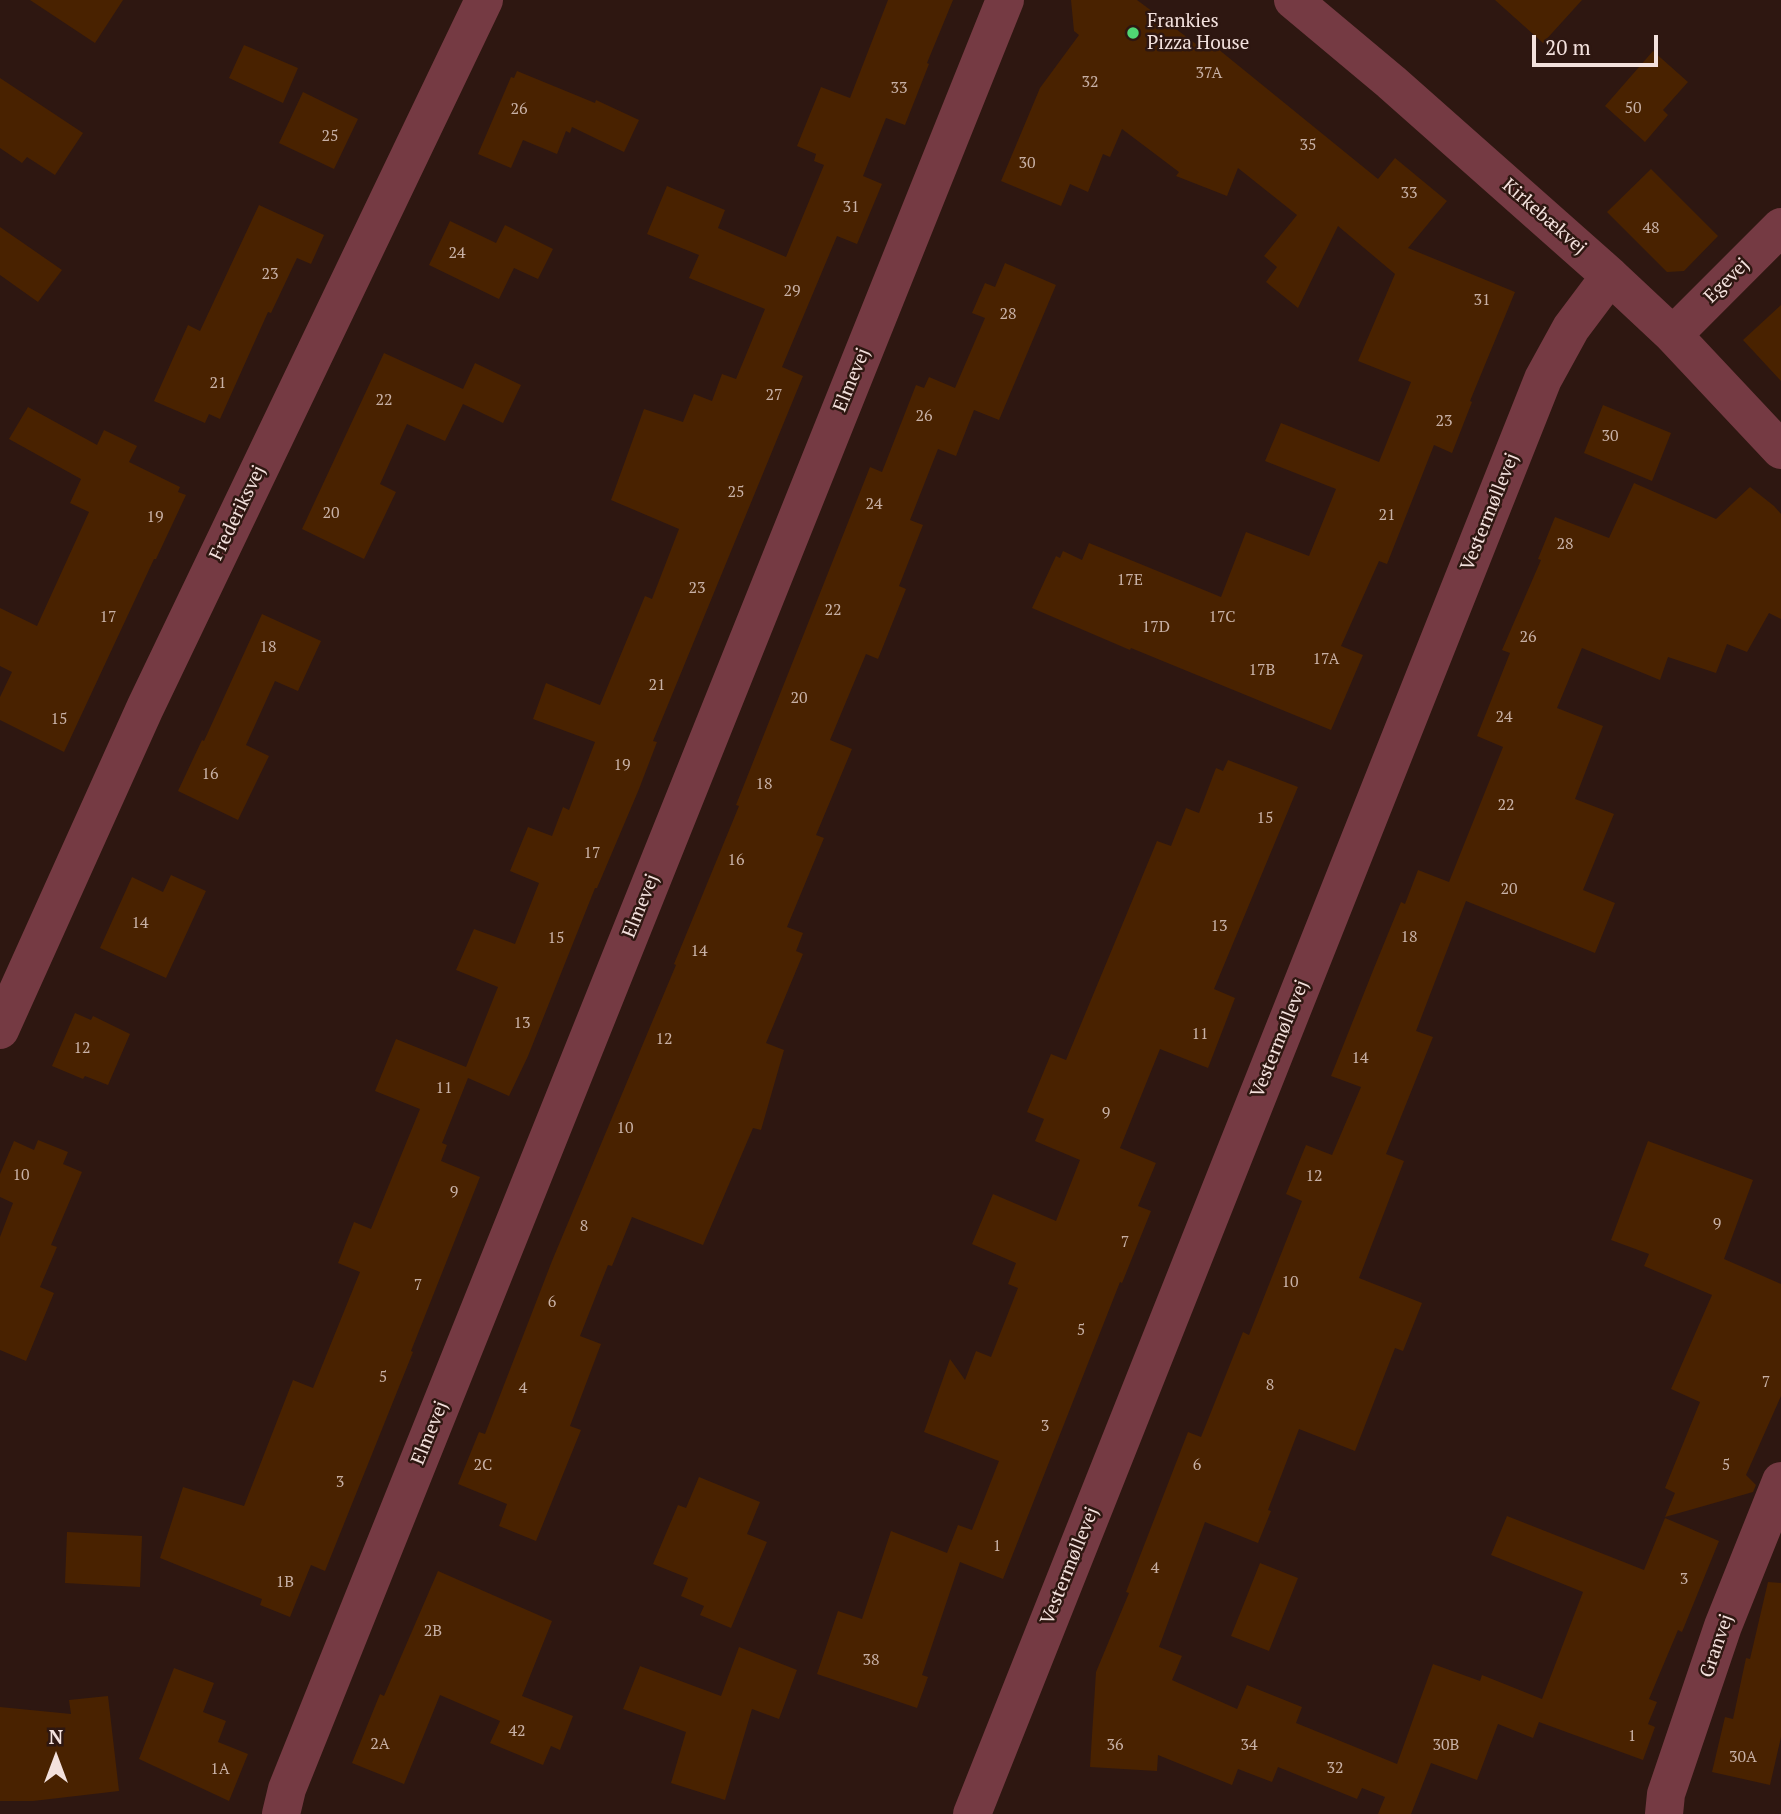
<!DOCTYPE html>
<html>
<head>
<meta charset="utf-8">
<style>
	body { margin:0 }
	#map { position:relative; width:1781px; height:1814px; overflow:hidden; background:#2e1711; font-family:"PT Serif",serif }
	canvas { display:block }
	.north { position:absolute; left:21px; top:1723px; width:70px; height:70px; -webkit-text-stroke:5px #2e1711; paint-order:stroke; rotate:0deg; font-size:19px; font-weight:700; line-height:28px; text-align:center; color:#f3e1dd }
	.north::after { content:''; display:block; margin:auto; width:24px; height:32px; background:#f3e1dd; clip-path:polygon(50% 0,100% 100%,50% 72%,0 100%) }
	.scale { position:absolute; left:1532px; top:35px; width:126px; height:32px; box-sizing:border-box; border:4px solid #f3e1dd; border-top:0; padding-left:9px; font-size:21px; line-height:24px; white-space:nowrap; color:#f3e1dd; -webkit-text-stroke:5px #2e1711; paint-order:stroke }
</style>
</head>
<body>
<div id="map">
<canvas width="1781" height="1814"></canvas>
<div class="north">N</div>
<div class="scale">20 m</div>
</div>
<script>
const g = document.querySelector('canvas').getContext('2d');
g.lineJoin = 'round';
function paint(path, color) {
  g.fillStyle = color;
  g.fill(path, 'evenodd');
}
function stroke(path, color, width, dash) {
  g.strokeStyle = color;
  g.lineWidth = width;
  g.lineCap = dash ? 'butt' : 'round';
  g.setLineDash(dash || []);
  g.stroke(path);
}
function write(font, color, halo, rows, align = 'center') {
  g.font = font + ' "PT Serif",serif';
  g.lineWidth = 5;
  g.setLineDash([]);
  g.textBaseline = 'middle';
  g.strokeStyle = halo;
  g.fillStyle = color;
  for (const [text, x, y, turn = 0] of rows) {
    g.save();
    g.translate(x, y);
    g.rotate((+turn || 0) * Math.PI / 180);
    g.textAlign = isNaN(turn) ? turn : align;
    if (halo) g.strokeText(text, 0, 0);
    g.fillText(text, 0, 0);
    g.restore();
  }
}
paint(new Path2D(`
	M 30,0 L 123,0 L 95,43 Z
	M 888,0 L 953,0 L 927,63 L 929,64 L 905,125 L 886,118 L 863,176 L 882,184 L 857,244 L 837,236 L 782,367 L 803,376 L 653,741 L 657,742 L 639,789 L 597,888 L 595,888 L 528,1056 L 509,1096 L 468,1078 L 442,1143 L 447,1145 L 441,1161 L 480,1177 L 411,1351 L 413,1352 L 325,1571 L 311,1565 L 290,1617 L 260,1605 L 262,1599 L 160,1558 L 183,1487 L 244,1506 L 293,1380 L 313,1388 L 360,1272 L 338,1263 L 354,1222 L 371,1229 L 420,1109 L 375,1091 L 396,1039 L 466,1067 L 498,987 L 456,970 L 474,929 L 515,944 L 539,883 L 510,871 L 528,827 L 552,836 L 563,807 L 569,810 L 595,742 L 533,719 L 546,683 L 600,705 L 645,596 L 652,599 L 679,529 L 611,500 L 644,409 L 683,422 L 694,394 L 712,401 L 722,374 L 736,379 L 765,309 L 689,278 L 699,255 L 647,234 L 667,186 L 725,210 L 718,228 L 786,257 L 824,165 L 814,161 L 816,154 L 797,146 L 821,87 L 850,98 Z
	M 1071,0 L 1137,0 L 1200,47 L 1207,40 L 1378,179 L 1395,158 L 1447,201 L 1408,248 L 1515,292 L 1470,401 L 1472,402 L 1452,453 L 1434,445 L 1387,564 L 1379,561 L 1341,646 L 1363,655 L 1331,730 L 1131,648 L 1130,650 L 1032,608 L 1056,556 L 1060,558 L 1063,551 L 1082,560 L 1089,543 L 1221,597 L 1246,532 L 1309,556 L 1336,489 L 1265,461 L 1281,423 L 1379,462 L 1411,382 L 1358,361 L 1395,274 L 1338,226 L 1298,308 L 1266,282 L 1277,267 L 1264,256 L 1297,215 L 1238,168 L 1227,196 L 1176,176 L 1179,172 L 1122,129 L 1110,157 L 1103,154 L 1088,192 L 1070,184 L 1061,206 L 1001,181 L 1040,88 L 1079,35 L 1074,31 Z
	M 1495,0 L 1582,0 L 1543,43 Z
	M 244,45 L 298,68 L 283,103 L 229,78 Z
	M 1653,51 L 1688,82 L 1663,110 L 1668,115 L 1645,142 L 1605,106 Z
	M 517,71 L 595,103 L 596,100 L 639,120 L 624,152 L 572,127 L 570,133 L 566,131 L 557,154 L 523,140 L 511,168 L 478,154 L 511,77 L 514,78 Z
	M 0,78 L 83,133 L 55,175 L 27,157 L 22,163 L 0,148 Z
	M 303,92 L 358,119 L 334,169 L 279,143 Z
	M 1651,169 L 1718,236 L 1684,271 L 1667,272 L 1607,212 Z
	M 259,205 L 324,235 L 311,264 L 297,258 L 271,313 L 268,312 L 220,419 L 209,414 L 205,423 L 154,401 L 188,325 L 200,331 Z
	M 450,221 L 496,243 L 505,225 L 553,249 L 538,279 L 514,268 L 499,299 L 429,265 Z
	M 0,227 L 62,270 L 38,302 L 0,275 Z
	M 1005,263 L 1056,285 L 999,420 L 974,410 L 956,456 L 938,449 L 910,520 L 923,525 L 899,586 L 906,589 L 878,659 L 866,654 L 830,740 L 852,749 L 816,835 L 824,838 L 787,927 L 803,933 L 796,951 L 803,954 L 766,1043 L 784,1050 L 761,1130 L 753,1128 L 703,1245 L 632,1217 L 612,1266 L 608,1265 L 580,1336 L 601,1344 L 570,1426 L 581,1430 L 536,1541 L 499,1526 L 507,1504 L 458,1484 L 479,1432 L 485,1434 L 552,1261 L 676,965 L 674,964 L 739,806 L 736,805 L 870,467 L 882,472 L 916,385 L 924,388 L 929,377 L 955,388 L 985,318 L 972,313 L 985,283 L 995,287 Z
	M 1781,305 L 1781,381 L 1743,340 Z
	M 384,353 L 463,389 L 475,363 L 521,385 L 503,423 L 463,404 L 445,441 L 407,424 L 380,484 L 396,492 L 364,559 L 302,529 Z
	M 1603,405 L 1671,433 L 1652,481 L 1584,453 Z
	M 28,407 L 97,445 L 104,430 L 137,446 L 129,462 L 180,487 L 178,492 L 186,495 L 156,559 L 154,559 L 64,752 L 0,720 L 0,697 L 12,672 L 0,666 L 0,608 L 37,626 L 89,512 L 70,503 L 81,479 L 9,439 Z
	M 1634,483 L 1716,519 L 1750,487 L 1774,506 L 1781,514 L 1781,619 L 1769,613 L 1747,652 L 1727,644 L 1716,673 L 1668,657 L 1660,680 L 1582,648 L 1557,708 L 1603,726 L 1575,799 L 1614,814 L 1583,890 L 1615,903 L 1595,953 L 1466,901 L 1416,1031 L 1433,1037 L 1386,1154 L 1404,1161 L 1359,1278 L 1422,1303 L 1403,1351 L 1395,1348 L 1355,1451 L 1299,1429 L 1268,1510 L 1271,1511 L 1258,1543 L 1205,1522 L 1159,1647 L 1182,1656 L 1172,1680 L 1237,1709 L 1247,1685 L 1302,1707 L 1296,1723 L 1397,1764 L 1433,1664 L 1480,1681 L 1482,1675 L 1542,1699 L 1583,1592 L 1491,1555 L 1507,1516 L 1644,1570 L 1665,1518 L 1719,1541 L 1682,1632 L 1678,1630 L 1649,1699 L 1657,1702 L 1648,1724 L 1655,1727 L 1643,1760 L 1539,1722 L 1533,1738 L 1498,1724 L 1477,1780 L 1431,1763 L 1411,1814 L 1378,1814 L 1385,1797 L 1362,1788 L 1357,1799 L 1278,1767 L 1272,1782 L 1238,1769 L 1232,1785 L 1158,1755 L 1157,1771 L 1090,1767 L 1096,1672 L 1129,1593 L 1126,1592 L 1188,1432 L 1201,1437 L 1243,1332 L 1249,1335 L 1302,1201 L 1286,1194 L 1306,1145 L 1332,1155 L 1361,1087 L 1331,1076 L 1374,968 L 1401,902 L 1405,904 L 1418,870 L 1449,882 L 1503,747 L 1477,736 L 1510,653 L 1502,650 L 1541,560 L 1538,559 L 1555,517 L 1609,538 Z
	M 262,614 L 321,641 L 298,691 L 275,681 L 246,745 L 269,756 L 238,820 L 178,791 L 202,740 L 204,741 Z
	M 1228,760 L 1298,787 L 1214,989 L 1235,998 L 1208,1068 L 1160,1049 L 1120,1148 L 1156,1163 L 1138,1206 L 1151,1211 L 1122,1283 L 1120,1282 L 1003,1579 L 960,1562 L 922,1675 L 928,1677 L 917,1708 L 817,1674 L 838,1611 L 862,1619 L 891,1531 L 947,1553 L 958,1525 L 972,1530 L 999,1461 L 924,1432 L 950,1359 L 965,1380 L 976,1351 L 991,1357 L 1018,1288 L 1008,1284 L 1016,1263 L 972,1244 L 993,1194 L 1056,1221 L 1080,1160 L 1035,1141 L 1044,1119 L 1027,1112 L 1051,1054 L 1066,1060 L 1157,841 L 1171,846 L 1186,808 L 1199,813 L 1216,768 L 1223,771 Z
	M 171,875 L 206,891 L 166,978 L 100,948 L 132,877 L 163,892 Z
	M 75,1013 L 91,1020 L 93,1016 L 130,1034 L 108,1085 L 85,1076 L 83,1079 L 52,1066 Z
	M 38,1140 L 68,1152 L 63,1164 L 82,1172 L 51,1245 L 57,1247 L 40,1287 L 54,1293 L 26,1361 L 0,1350 L 0,1237 L 13,1203 L 0,1197 L 0,1174 L 14,1141 L 34,1150 Z
	M 1648,1141 L 1753,1180 L 1724,1259 L 1781,1284 L 1781,1396 L 1746,1475 L 1756,1485 L 1753,1492 L 1665,1517 L 1675,1493 L 1665,1488 L 1700,1402 L 1671,1389 L 1712,1295 L 1644,1266 L 1649,1254 L 1611,1240 Z
	M 699,1477 L 760,1502 L 747,1534 L 767,1542 L 731,1628 L 700,1615 L 704,1606 L 681,1596 L 688,1578 L 653,1564 L 678,1505 L 686,1508 Z
	M 67,1532 L 142,1536 L 140,1587 L 65,1583 Z
	M 1260,1563 L 1298,1578 L 1269,1651 L 1231,1636 Z
	M 438,1571 L 552,1621 L 522,1696 L 573,1716 L 560,1750 L 551,1746 L 543,1765 L 490,1743 L 500,1721 L 440,1695 L 404,1784 L 352,1763 L 380,1694 L 384,1696 Z
	M 1768,1582 L 1781,1583 L 1781,1737 L 1770,1785 L 1712,1772 L 1725,1717 L 1733,1719 L 1746,1658 L 1750,1659 Z
	M 739,1647 L 797,1670 L 779,1719 L 752,1709 L 725,1800 L 671,1783 L 686,1732 L 623,1709 L 640,1666 L 721,1696 Z
	M 174,1668 L 214,1683 L 203,1712 L 226,1721 L 218,1742 L 248,1754 L 229,1801 L 139,1759 Z
	M 108,1696 L 119,1791 L 33,1801 L 0,1801 L 0,1707 L 71,1714 L 69,1700 Z`), '#492200');
stroke(new Path2D(`
	M 1293,0 L 1391,82 L 1610,276 L 1673,335 L 1781,450
	M 1673,335 L 1781,227
	M 0,1030 L 145,708 L 484,0
	M 281,1814 L 287,1789 L 1005,0
	M 972,1814 L 1543,379 L 1571,328 L 1610,276
	M 1664,1814 L 1666,1794 L 1723,1626 L 1781,1481`), '#753a43', 38);
for (const [x, y, r, color] of [
	[1133,33,7,"#50d674"]
]) {
  const dot = new Path2D();
  dot.arc(x, y, r, 0, 2 * Math.PI);
  g.fillStyle = color;
  g.fill(dot);
  stroke(dot, '#2e1711', 2.5);
}
write('16px', '#c8b1a6', null, [
	["37A",1209,73],
	["32",1090,82],
	["33",899,88],
	["50",1633,108],
	["26",519,109],
	["25",330,136],
	["35",1308,145],
	["30",1027,163],
	["33",1409,193],
	["31",851,207],
	["48",1651,228],
	["24",457,253],
	["23",270,274],
	["29",792,291],
	["31",1482,300],
	["28",1008,314],
	["21",218,383],
	["27",774,395],
	["22",384,400],
	["26",924,416],
	["23",1444,421],
	["30",1610,436],
	["25",736,492],
	["24",874,504],
	["20",331,513],
	["21",1387,515],
	["19",155,517],
	["28",1565,544],
	["17E",1130,580],
	["23",697,588],
	["22",833,610],
	["17",108,617],
	["17C",1222,617],
	["17D",1156,627],
	["26",1528,637],
	["18",268,647],
	["17A",1326,659],
	["17B",1262,670],
	["21",657,685],
	["20",799,698],
	["24",1504,717],
	["15",59,719],
	["19",622,765],
	["16",210,774],
	["18",764,784],
	["22",1506,805],
	["15",1265,818],
	["17",592,853],
	["16",736,860],
	["20",1509,889],
	["14",140,923],
	["13",1219,926],
	["18",1409,937],
	["15",556,938],
	["14",699,951],
	["13",522,1023],
	["11",1200,1034],
	["12",664,1039],
	["12",82,1048],
	["14",1360,1058],
	["11",444,1088],
	["9",1106,1113],
	["10",625,1128],
	["10",21,1175],
	["12",1314,1176],
	["9",454,1192],
	["9",1717,1224],
	["8",584,1226],
	["7",1125,1242],
	["10",1290,1282],
	["7",418,1285],
	["6",552,1302],
	["5",1081,1330],
	["5",383,1377],
	["7",1766,1382],
	["8",1270,1385],
	["4",523,1388],
	["3",1045,1426],
	["2C",483,1465],
	["6",1197,1465],
	["5",1726,1465],
	["3",340,1482],
	["1",997,1546],
	["4",1155,1568],
	["3",1684,1579],
	["1B",285,1582],
	["2B",433,1631],
	["38",871,1660],
	["42",517,1731],
	["1",1632,1736],
	["2A",380,1744],
	["36",1115,1745],
	["34",1249,1745],
	["30B",1446,1745],
	["30A",1743,1757],
	["32",1335,1768],
	["1A",220,1769]
]);
write('19px', '#f3e1dd', '#2e1711', [
	["Frankies",1147,22],
	["Pizza House",1147,44]
], 'left');
write('19px', '#f3e1dd', '#2e1711', [
	["Kirkebækvej",1544,217,41],
	["Egevej",1727,281,-45],
	["Elmevej",852,380,-68],
	["Vestermøllevej",1490,512,-68],
	["Frederiksvej",238,513,-64],
	["Elmevej",641,906,-68],
	["Vestermøllevej",1280,1039,-68],
	["Elmevej",430,1433,-68],
	["Vestermøllevej",1070,1566,-68],
	["Granvej",1717,1646,-71]
]);
</script>
</body>
</html>
